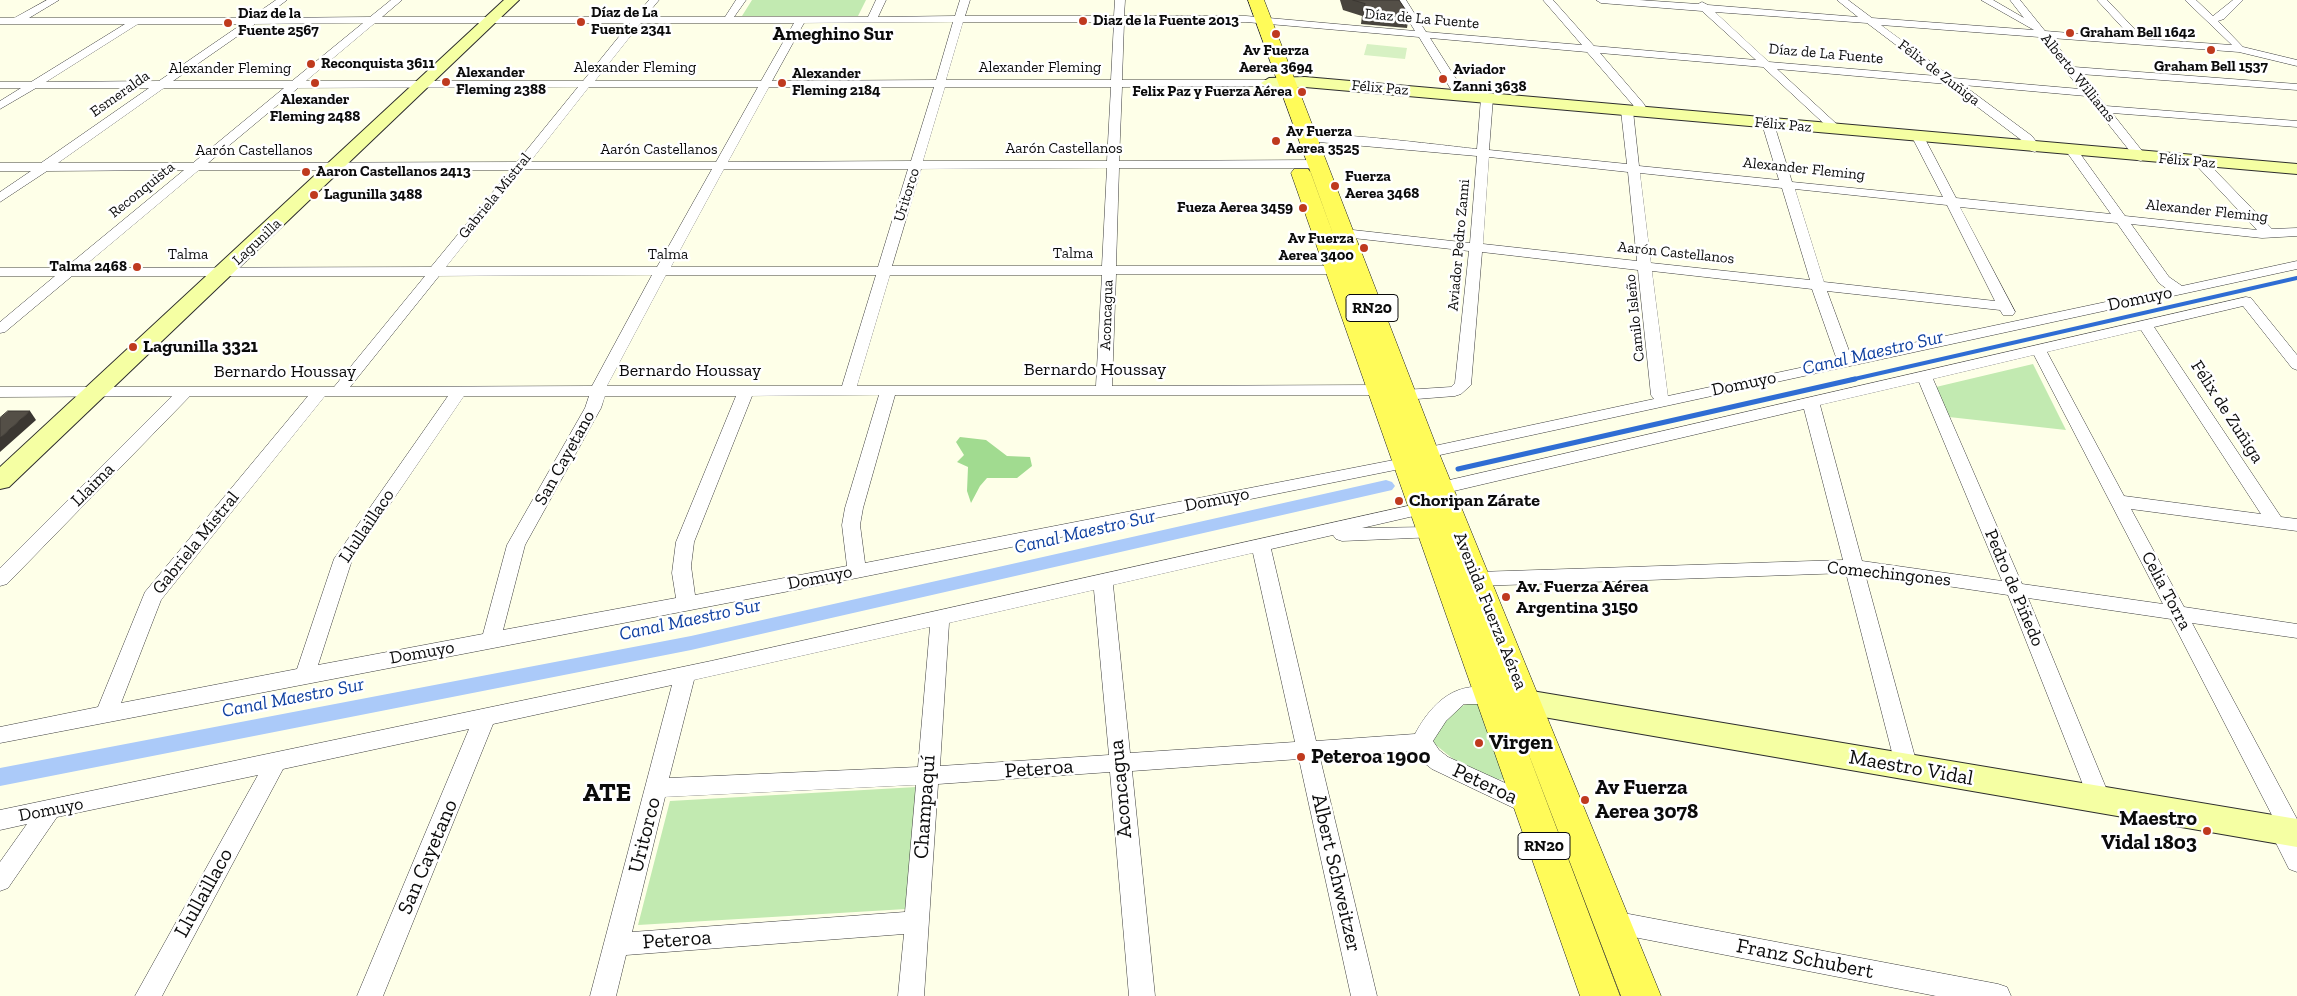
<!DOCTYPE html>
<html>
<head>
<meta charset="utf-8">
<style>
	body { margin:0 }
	canvas { display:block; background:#feffe8 }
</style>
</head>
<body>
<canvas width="2297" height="996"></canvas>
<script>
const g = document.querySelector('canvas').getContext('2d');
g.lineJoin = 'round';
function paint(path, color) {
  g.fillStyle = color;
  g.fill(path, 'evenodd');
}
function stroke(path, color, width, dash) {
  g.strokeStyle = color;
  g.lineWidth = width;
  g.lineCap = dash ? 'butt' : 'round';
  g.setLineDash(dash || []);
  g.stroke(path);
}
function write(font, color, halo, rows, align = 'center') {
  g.font = font + ' "Zilla Slab",serif';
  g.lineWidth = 5;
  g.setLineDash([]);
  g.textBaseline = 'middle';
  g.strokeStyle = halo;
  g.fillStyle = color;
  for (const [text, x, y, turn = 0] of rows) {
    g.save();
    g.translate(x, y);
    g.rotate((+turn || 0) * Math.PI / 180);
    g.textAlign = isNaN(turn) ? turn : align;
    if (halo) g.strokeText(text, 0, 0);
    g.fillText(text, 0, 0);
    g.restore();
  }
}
paint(new Path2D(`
	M 752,0 L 866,0 L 858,16 L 742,16 Z
	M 2033,364 L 2066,430 L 1949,417 L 1936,387 Z
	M 1473,703 L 1485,705 L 1512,778 C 1480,786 1454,759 1431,741 C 1444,721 1448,707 1473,703 Z
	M 917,787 L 906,909 L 638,925 L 670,801 Z`), '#c2eab1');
paint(new Path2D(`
	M 960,437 L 986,440 L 1007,456 L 1030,457 L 1032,466 L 1017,478 L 987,478 L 980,486 L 971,503 L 967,491 L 968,467 L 957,462 L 964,455 L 956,442 Z`), '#a1db90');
paint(new Path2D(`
	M 1367,44 L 1407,48 L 1405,59 L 1364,55 Z`), '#d7f1c3');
stroke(new Path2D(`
	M 1850,380 L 2297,278`), '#2f6dd3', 4);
stroke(new Path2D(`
	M 1458,469 L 1855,379`), '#2f6dd3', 5);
paint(new Path2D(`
	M 1386,480 L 1392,482 L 1395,486 L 1392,490 L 691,650 L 0,786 L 0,768 L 691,636 Z`), '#abcaf9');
const minor = new Path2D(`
	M 47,0 L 59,0 L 29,18 L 250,18 L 276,0 L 287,0 L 263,18 L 370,17 L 391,0 L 402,0 L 382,17 L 635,17 L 649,0 L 659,0 L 645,17 L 725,17 L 736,0 L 746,0 L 734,17 L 868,17 L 876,0 L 886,0 L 878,17 L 955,16 L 960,0 L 970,0 L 965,16 L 1114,16 L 1115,0 L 1125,0 L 1124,16 L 1246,16 L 1415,31 L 1396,0 L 1406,0 L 1426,32 L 1582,45 L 1543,0 L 1553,0 L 1594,46 L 1756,60 L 1702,11 L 1601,3 L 1596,0 L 1639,0 L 1698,4 L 1702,2 L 1708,5 L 1858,17 L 1837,0 L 1848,0 L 1872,18 L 2034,30 L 1981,0 L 1993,0 L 2024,18 L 2010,0 L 2020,0 L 2045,31 L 2132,38 L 2097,0 L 2107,0 L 2144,39 L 2232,45 L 2185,0 L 2196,0 L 2213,16 L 2233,0 L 2243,0 L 2224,19 L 2218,21 L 2243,47 L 2297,60 L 2297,66 L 2239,52 L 2051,38 L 2074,67 L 2297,84 L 2297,90 L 2080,74 L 2106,106 L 2297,121 L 2297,127 L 2112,113 L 2147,157 L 2141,161 L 2137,160 L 2086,96 L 1963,85 L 2032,136 L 2041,148 L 2035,152 L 2031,151 L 2024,142 L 1947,84 L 1777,69 L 1841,128 L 1843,130 L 1837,133 L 1833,132 L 1763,67 L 1600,53 L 1644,104 L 1648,112 L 1642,115 L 1638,114 L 1633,105 L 1587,52 L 1430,38 L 1467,96 L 1461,99 L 1455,96 L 1419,37 L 1246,22 L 1124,22 L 1122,80 L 1269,80 L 1274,83 L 1269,86 L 1122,87 L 1119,161 L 1318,160 L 1324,164 L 1318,168 L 1119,168 L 1116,266 L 1336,266 L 1343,270 L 1336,274 L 1116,274 L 1112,386 L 1379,385 L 1387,390 L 1379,395 L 895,395 L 863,508 L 860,525 L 865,563 L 1404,458 L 1410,459 L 1412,463 L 1410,467 L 857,578 L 0,743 L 0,727 L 98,707 L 145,592 L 308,396 L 190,396 L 7,584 L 0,586 L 0,568 L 172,396 L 0,397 L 0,387 L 334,387 L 425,276 L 72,276 L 5,332 L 0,333 L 0,322 L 55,276 L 0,276 L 0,268 L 65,268 L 184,170 L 47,171 L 0,202 L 0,192 L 31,171 L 0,171 L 0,163 L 41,163 L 149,88 L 36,88 L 0,109 L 0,101 L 21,88 L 0,88 L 0,82 L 31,82 L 125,24 L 0,24 L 0,18 L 14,18 ZM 1715,12 L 1867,23 L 1937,76 L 1769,62 ZM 953,22 L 936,80 L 772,81 L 804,23 ZM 963,22 L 1114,22 L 1111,80 L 946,80 ZM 363,23 L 292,81 L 173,81 L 255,24 ZM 375,23 L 630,23 L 583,81 L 306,81 ZM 641,23 L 794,23 L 761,81 L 595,81 ZM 138,24 L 242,24 L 159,81 L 46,82 ZM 1881,25 L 2039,37 L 2080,89 L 1953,78 ZM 578,87 L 517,162 L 208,163 L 298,88 ZM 589,87 L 758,87 L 716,162 L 530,162 ZM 769,87 L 934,87 L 911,161 L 728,162 ZM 945,87 L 1111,87 L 1107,161 L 923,161 ZM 164,88 L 284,88 L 193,163 L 58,163 ZM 1107,168 L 1102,266 L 892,266 L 921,169 ZM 524,169 L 712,169 L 657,267 L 446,267 ZM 724,169 L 908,169 L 878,267 L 671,267 ZM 199,170 L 511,170 L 431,267 L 82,268 ZM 652,275 L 592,386 L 350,387 L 439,276 ZM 666,275 L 876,275 L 842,386 L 607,386 ZM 890,275 L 1102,275 L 1096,386 L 857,386 ZM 879,395 L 845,508 L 842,525 L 847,566 L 695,595 L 691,566 L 694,542 L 752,396 ZM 325,396 L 448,396 L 334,559 L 297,669 L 121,703 L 161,600 ZM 464,396 L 589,396 L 585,408 L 507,545 L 483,634 L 318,665 L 352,560 ZM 605,396 L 736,396 L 676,542 L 672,573 L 676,598 L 503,630 L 525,545 L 601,408 Z
	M 1487,95 L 1493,98 L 1489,150 L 1627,164 L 1621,111 L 1627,108 L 1633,111 L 1639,166 L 1779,180 L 1762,124 L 1768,121 L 1774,124 L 1792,182 L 1943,197 L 1912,137 L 1918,133 L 1924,137 L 1956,198 L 2111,214 L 2066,151 L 2072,147 L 2076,148 L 2125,216 L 2257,230 L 2196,165 L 2194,162 L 2200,158 L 2204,159 L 2272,229 L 2297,228 L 2297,236 L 2262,238 L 2131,224 L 2169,277 L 2182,286 L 2297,261 L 2297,269 L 1426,458 L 1420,457 L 1418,453 L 1420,449 L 1654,399 L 1651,395 L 1638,270 L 1482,252 L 1471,385 L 1461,394 L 1455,396 L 1404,400 L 1396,395 L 1404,390 L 1451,387 L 1455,383 L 1469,251 L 1344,237 L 1337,233 L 1344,229 L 1470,243 L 1477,156 L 1307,141 L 1301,137 C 1310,128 1455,147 1477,149 L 1481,98 ZM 1489,157 L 1628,172 L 1637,261 L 1483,244 ZM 1640,173 L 1782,188 L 1810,280 L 1651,263 ZM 1795,189 L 1947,205 L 1995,301 L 1824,282 ZM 1960,207 L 2117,223 L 2159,283 L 2167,289 L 1851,356 L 1827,291 L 2000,310 L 2003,315 L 2013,315 L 2015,312 ZM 1652,271 L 1812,289 L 1837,360 L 1668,396 Z
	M 2246,297 L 2251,298 L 2297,355 L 2297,370 L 2292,368 L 2243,306 L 2154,327 L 2281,517 L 2297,519 L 2297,531 L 2131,509 L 2184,607 L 2297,624 L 2297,638 L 2192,623 L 2297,819 L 2297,872 L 2289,869 L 2270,831 L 2273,824 L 2276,823 L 2171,619 L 2028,598 L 2111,800 L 2108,807 L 2100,809 L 2092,807 L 2089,800 L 2008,595 L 1865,574 L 1918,768 L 1915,774 L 1907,777 L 1899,774 L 1896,768 L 1846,573 L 1477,586 L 1470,584 L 1468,579 L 1470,574 L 1477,572 L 1843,560 L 1804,409 L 1441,494 L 1435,492 L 1432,488 L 1435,484 L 1441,482 ZM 2141,330 L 2261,514 L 2124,496 L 2047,352 ZM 2034,355 L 2163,604 L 2022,584 L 1933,379 ZM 1919,382 L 2002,581 L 1862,561 L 1820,405 Z
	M 1421,503 L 1427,505 L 1430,509 L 1427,513 L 1362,528 L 1430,527 L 1436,529 L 1439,533 L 1436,537 L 1342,541 L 1336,539 L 1333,535 L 1271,549 L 1316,741 L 1415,734 C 1432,702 1458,678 1496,690 L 1499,696 L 1496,702 L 1489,704 L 1464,704 L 1446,721 L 1433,741 L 1439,750 L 1448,757 L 1536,797 L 1539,804 L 1536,811 L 1528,813 L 1520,811 L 1432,769 L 1423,762 L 1416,751 L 1320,758 L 1377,996 L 1351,996 L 1299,759 L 1132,771 L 1155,996 L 1129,996 L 1110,772 L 938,784 L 924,996 L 898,996 L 904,934 L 626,955 L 616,996 L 590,996 L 672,685 L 493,724 L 383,996 L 357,996 L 469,729 L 283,769 L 162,996 L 135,996 L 258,775 L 57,817 L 8,888 L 0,891 L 0,862 L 27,824 L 0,830 L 0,810 L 711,661 ZM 1253,553 L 1295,742 L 1130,753 L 1113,585 ZM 1094,590 L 1109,755 L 940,766 L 949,623 ZM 930,627 L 918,767 L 669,778 L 694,680 ZM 916,785 L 905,912 L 632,932 L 665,797 Z
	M 1613,911 L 1998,984 L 2007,987 L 2011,996 L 1936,996 L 1613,933 L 1604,930 L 1601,922 L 1604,914 Z`);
const secondary = new Path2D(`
	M 504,0 L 519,0 L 9,487 L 0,489 L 0,467 Z
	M 1305,77 L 2297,164 L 2297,174 L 1305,87 L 1269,88 L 1261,83 L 1269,78 Z
	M 1526,690 L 2297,819 L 2297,847 L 1526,714 L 1516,710 L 1511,702 L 1516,694 Z`);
const primary = new Path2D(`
	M 1248,0 L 1264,0 L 1439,453 L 1661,996 L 1621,996 L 1521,734 L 1620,996 L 1580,996 L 1291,173 L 1294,169 L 1308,169 L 1311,173 L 1337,245 Z`);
stroke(minor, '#3e3e3e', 1);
stroke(secondary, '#2d2d2d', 2);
stroke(primary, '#1c1c1c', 1);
paint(minor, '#fff');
paint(secondary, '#f5ffa3');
paint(primary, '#fffb59');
paint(new Path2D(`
	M 1340,0 L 1399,0 L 1409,15 L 1407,28 L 1361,24 L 1362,16 L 1343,10 Z`), '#48443d');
paint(new Path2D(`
	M 30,411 L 36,420 L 0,452 L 0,438 Z`), '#3b3732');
const building = new Path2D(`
	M 1353,0 L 1399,0 L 1409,15 L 1362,11 L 1365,4 Z
	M 8,411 L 30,411 L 0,438 L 0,418 Z`);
paint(building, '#544f47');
stroke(building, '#3b3732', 1);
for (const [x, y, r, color] of [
	[1083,21,5,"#bf3a1e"],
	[581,22,5,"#bf3a1e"],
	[228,23,5,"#bf3a1e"],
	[2070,33,5,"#bf3a1e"],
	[1276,34,5,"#bf3a1e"],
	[2211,50,5,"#bf3a1e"],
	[311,64,5,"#bf3a1e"],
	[1443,79,5,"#bf3a1e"],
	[446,82,5,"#bf3a1e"],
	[315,83,5,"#bf3a1e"],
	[782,83,5,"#bf3a1e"],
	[1302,92,5,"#bf3a1e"],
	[1276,141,5,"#bf3a1e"],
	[306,172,5,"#bf3a1e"],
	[1335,186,5,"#bf3a1e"],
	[314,195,5,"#bf3a1e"],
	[1303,208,5,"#bf3a1e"],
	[1364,248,5,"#bf3a1e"],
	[137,267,5,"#bf3a1e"],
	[133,347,5,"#bf3a1e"],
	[1399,501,5,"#bf3a1e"],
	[1506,597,5,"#bf3a1e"],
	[1479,743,5,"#bf3a1e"],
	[1301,757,5,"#bf3a1e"],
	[1585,800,5,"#bf3a1e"],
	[2207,831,5,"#bf3a1e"]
]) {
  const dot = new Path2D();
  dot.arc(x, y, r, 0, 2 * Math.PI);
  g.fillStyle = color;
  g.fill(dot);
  stroke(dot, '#fff', 2);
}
write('bold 15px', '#0b0b0b', '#fff', [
	["Díaz de La",591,13],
	["Fuente 2341",591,30],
	["Diaz de la",238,14],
	["Fuente 2567",238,31],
	["Diaz de la Fuente 2013",1093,21],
	["Graham Bell 1642",2080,33],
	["Av Fuerza",1276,51,"center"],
	["Aerea 3694",1276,68,"center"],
	["Reconquista 3611",321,64],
	["Graham Bell 1537",2211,67,"center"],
	["Aviador",1453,70],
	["Zanni 3638",1453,87],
	["Alexander",456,73],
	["Fleming 2388",456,90],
	["Alexander",792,74],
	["Fleming 2184",792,91],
	["Felix Paz y Fuerza Aérea",1292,92,"right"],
	["Alexander",315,100,"center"],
	["Fleming 2488",315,117,"center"],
	["Av Fuerza",1286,132],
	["Aerea 3525",1286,149],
	["Aaron Castellanos 2413",316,172],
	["Fuerza",1345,177],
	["Aerea 3468",1345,194],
	["Lagunilla 3488",324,195],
	["Fueza Aerea 3459",1293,208,"right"],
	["Av Fuerza",1354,239,"right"],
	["Aerea 3400",1354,256,"right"],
	["Talma 2468",127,267,"right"]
], 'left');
write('15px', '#0b0b0b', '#fff', [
	["Díaz de La Fuente",1422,19,5],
	["Díaz de La Fuente",1826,54,5],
	["Alexander Fleming",635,68],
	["Alexander Fleming",1040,68],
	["Alexander Fleming",230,69],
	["Félix de Zuñiga",1939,73,37],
	["Alberto Williams",2078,78,51],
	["Félix Paz",1380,88,5],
	["Esmeralda",120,94,-35],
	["Félix Paz",1783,125,5],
	["Aarón Castellanos",1064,149],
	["Aarón Castellanos",659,150],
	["Aarón Castellanos",254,151],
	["Félix Paz",2187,161,5],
	["Alexander Fleming",1804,169,6],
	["Reconquista",142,190,-39],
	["Uritorco",907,195,-73],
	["Gabriela Mistral",495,196,-51],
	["Alexander Fleming",2207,211,6],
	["Lagunilla",257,242,-43],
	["Aviador Pedro Zanni",1459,245,-85],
	["Aarón Castellanos",1676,253,6],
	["Talma",1073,254],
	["Talma",188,255],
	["Talma",668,255],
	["Aconcagua",1107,315,-88],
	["Camilo Isleño",1635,318,-96]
]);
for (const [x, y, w] of [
	[1372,308,52],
	[1544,846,52]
]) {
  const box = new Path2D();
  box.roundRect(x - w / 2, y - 13.5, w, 27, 4);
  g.fillStyle = '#fff';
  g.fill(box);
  stroke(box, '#0b0b0b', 1);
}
write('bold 16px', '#0b0b0b', null, [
	["RN20",1372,308],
	["RN20",1544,846]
]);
write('18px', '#0b0b0b', '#fff', [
	["Domuyo",2140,299,-12],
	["Bernardo Houssay",1095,370],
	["Bernardo Houssay",690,371],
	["Bernardo Houssay",285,372],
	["Domuyo",1744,384,-12],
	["Félix de Zuñiga",2227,412,57],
	["San Cayetano",565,458,-61],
	["Llaima",93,485,-45],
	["Domuyo",1217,500,-11],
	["Llullaillaco",367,526,-56],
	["Gabriela Mistral",196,543,-51],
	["Comechingones",1889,574,6],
	["Domuyo",820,578,-11],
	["Pedro de Piñedo",2014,588,67],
	["Celia Torra",2166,591,62],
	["Avenida Fuerza Aérea",1490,611,68],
	["Domuyo",422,653,-10],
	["Domuyo",51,810,-11]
]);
write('bold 18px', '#0b0b0b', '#fff', [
	["Lagunilla 3321",143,347],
	["Choripan Zárate",1409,501],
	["Av. Fuerza Aérea",1516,587],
	["Argentina 3150",1516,608]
], 'left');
write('bold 19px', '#0b0b0b', '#fff', [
	["Ameghino Sur",833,35]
]);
write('italic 19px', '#1041a0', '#fff', [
	["Canal Maestro Sur",1873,353,-13],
	["Canal Maestro Sur",1085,532,-13],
	["Canal Maestro Sur",690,620,-12],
	["Canal Maestro Sur",293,698,-11]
]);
write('bold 21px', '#0b0b0b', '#fff', [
	["Virgen",1489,743],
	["Peteroa 1900",1311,757],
	["Av Fuerza",1595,788],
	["Aerea 3078",1595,812],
	["Maestro",2197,819,"right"],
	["Vidal 1803",2197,843,"right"]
], 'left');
write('21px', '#0b0b0b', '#fff', [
	["Maestro Vidal",1911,768,10],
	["Peteroa",1039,769,-4],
	["Peteroa",1485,784,25],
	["Aconcagua",1121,789,-95],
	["Champaquí",925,807,-86],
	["Uritorco",645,835,-76],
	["San Cayetano",428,857,-67],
	["Albert Schweitzer",1336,873,77],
	["Llullaillaco",204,893,-61],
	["Peteroa",677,940,-4],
	["Franz Schubert",1805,959,11]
]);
write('bold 26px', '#0b0b0b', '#fff', [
	["ATE",607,794]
]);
</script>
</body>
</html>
